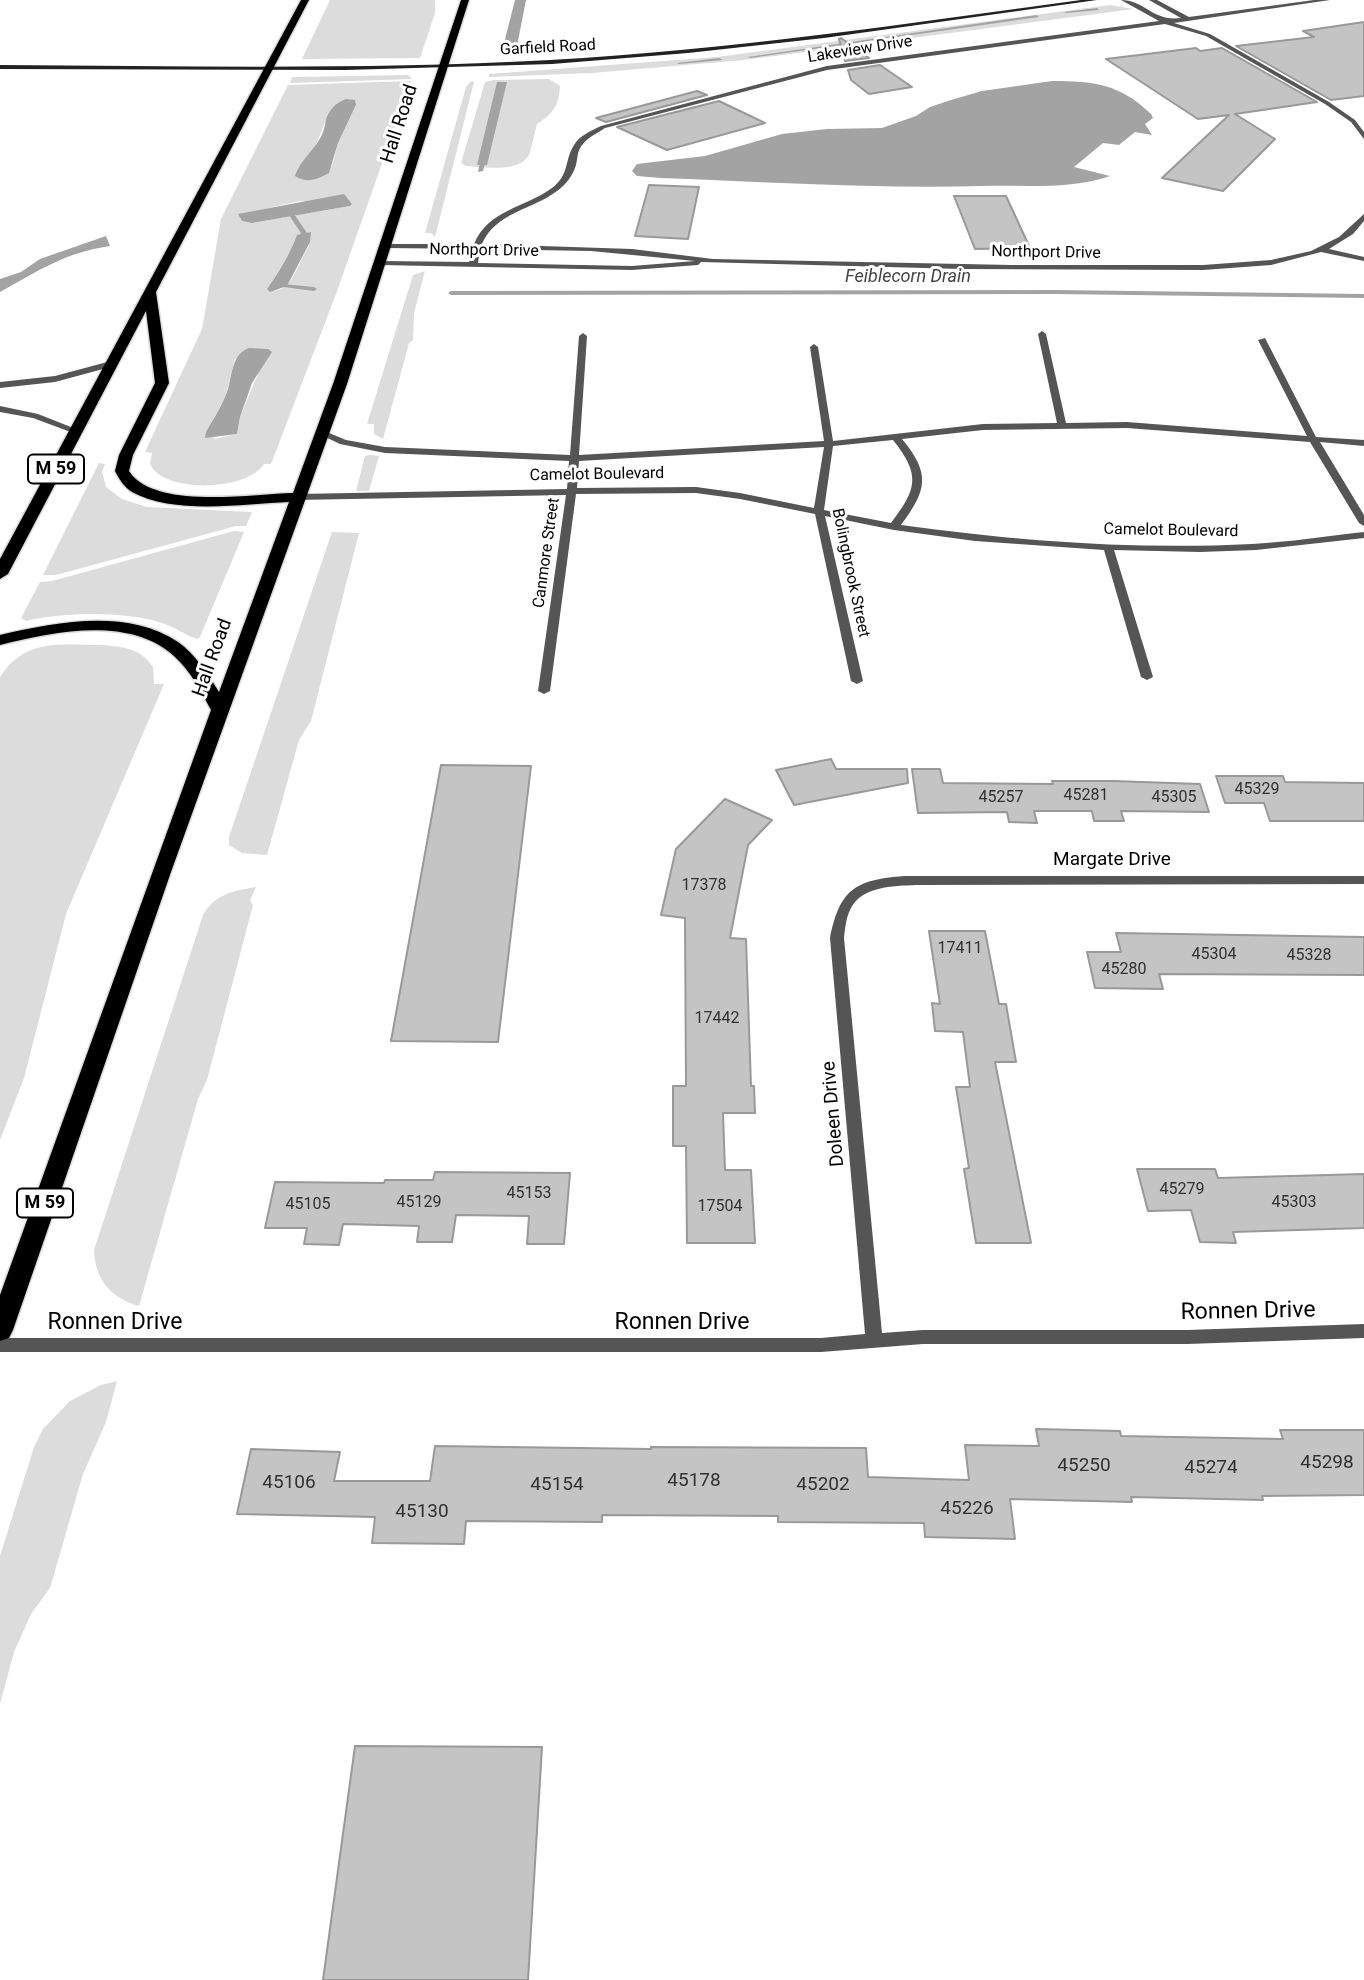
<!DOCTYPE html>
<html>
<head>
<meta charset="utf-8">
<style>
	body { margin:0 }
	canvas { display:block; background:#fff }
</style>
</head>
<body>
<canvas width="1364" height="1980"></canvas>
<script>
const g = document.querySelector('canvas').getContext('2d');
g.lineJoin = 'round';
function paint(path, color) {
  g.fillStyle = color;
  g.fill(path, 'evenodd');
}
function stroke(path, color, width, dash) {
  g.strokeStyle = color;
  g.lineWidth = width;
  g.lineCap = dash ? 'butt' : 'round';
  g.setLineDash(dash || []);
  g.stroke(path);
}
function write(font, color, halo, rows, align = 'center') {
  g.font = font + ' Roboto,sans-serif';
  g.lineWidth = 6;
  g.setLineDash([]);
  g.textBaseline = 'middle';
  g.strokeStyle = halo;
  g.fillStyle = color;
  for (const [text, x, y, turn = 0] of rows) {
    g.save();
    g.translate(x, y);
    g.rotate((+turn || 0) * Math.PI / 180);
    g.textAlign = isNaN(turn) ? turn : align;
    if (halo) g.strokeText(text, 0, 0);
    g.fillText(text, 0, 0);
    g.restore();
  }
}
paint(new Path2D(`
	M 330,0 L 435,0 L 435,13 L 420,58 L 302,59 Z
	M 1110,5 L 1134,9 L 744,60 L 592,73 L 489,77 L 489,74 L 503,73 L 717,57 Z
	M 408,75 L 412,79 L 290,83 L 292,77 L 296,77 Z
	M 549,79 L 560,86 C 559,106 553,114 537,124 C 534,133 533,143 530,152 C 523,174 483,167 466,166 L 461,163 L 485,82 L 494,80 Z
	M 411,81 L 336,294 L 271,464 L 264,464 C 247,491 164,494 150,464 L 152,453 L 145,452 L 202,329 L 221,219 L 288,85 ZM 355,100 L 356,105 L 338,143 L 332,166 L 304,160 C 322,145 321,120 334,108 C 339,104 348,102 355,100 ZM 299,201 L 350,206 L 252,223 L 242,221 L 239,215 ZM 297,235 L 309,246 C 298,261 292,298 267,289 C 279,271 290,255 297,235 ZM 235,359 L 258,374 L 240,417 L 237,434 L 215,439 L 206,432 L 225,398 Z
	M 471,81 L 474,82 L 435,237 L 431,233 L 425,233 L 466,87 Z
	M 425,271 L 414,313 L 413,340 L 409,343 L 383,439 L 374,434 L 374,424 L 367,424 L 413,275 Z
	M 370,455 L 379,456 L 369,491 L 356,491 L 365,456 Z
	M 99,463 L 105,464 L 102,472 L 106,487 L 122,499 L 147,507 L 252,512 L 246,526 L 236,526 L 56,575 L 43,575 Z
	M 234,531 L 244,532 L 200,637 L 197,639 C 185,635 175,627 162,623 C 124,611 65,612 26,621 L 21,618 L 40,582 L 52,581 Z
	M 332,532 L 359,533 L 311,721 L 299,740 L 267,855 L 242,853 L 229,845 L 229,837 Z
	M 100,645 C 121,646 141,648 153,667 L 154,684 L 164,684 L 66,914 L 24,1078 L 0,1140 L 0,677 C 26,638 58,645 100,645 Z
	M 256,887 L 250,900 L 253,905 L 207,1080 L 198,1099 L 139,1306 C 111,1298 95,1280 94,1250 L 203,915 C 215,894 233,891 256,887 Z
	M 117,1381 L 106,1422 L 83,1474 L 50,1588 L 31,1614 L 14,1652 L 0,1704 L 0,1556 L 34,1447 L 43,1429 L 70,1401 L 101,1385 Z`), '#dcdcdc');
paint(new Path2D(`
	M 515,0 L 526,0 L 518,41 L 521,49 L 497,49 L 503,47 Z
	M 1052,81 C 1094,81 1120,84 1151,114 L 1153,118 L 1145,124 L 1152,135 L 1135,132 L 1119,145 L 1103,143 L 1074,167 L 1110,176 C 1070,190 1024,185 983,186 C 876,189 768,182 661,178 L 637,176 L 632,171 L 637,164 L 705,156 L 782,134 L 827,129 L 882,128 L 916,116 L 930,107 L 951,100 L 982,91 Z
	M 497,82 L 507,82 L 487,165 L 477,165 Z
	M 346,99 L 355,100 L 356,105 L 338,143 L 329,173 C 317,179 308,184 295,176 C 301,158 319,147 324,129 C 326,123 325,118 329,113 C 333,106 338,102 346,99 Z
	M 344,194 L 352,204 L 350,206 L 252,223 L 242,221 L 238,214 Z
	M 311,232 L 310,242 L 287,286 L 270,292 L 267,289 C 279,272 290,254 297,235 Z
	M 106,236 L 110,246 C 64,253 40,270 0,292 L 0,279 L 21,272 L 40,259 Z
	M 249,348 L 268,349 L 272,352 L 252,383 L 240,417 L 237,434 L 205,438 L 206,432 C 212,421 220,409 225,397 C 233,381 229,355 249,348 Z`), '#a3a3a3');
paint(new Path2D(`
	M 1097,8 L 1099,10 L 1066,13 L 1064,12 Z
	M 1037,15 L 1039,17 L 750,58 L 748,57 Z
	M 720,58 L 722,60 L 679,64 L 677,63 Z
	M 485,151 L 488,153 L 483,171 L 478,172 L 482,153 Z
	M 290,210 L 292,211 L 307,233 L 300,246 L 295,245 L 301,233 L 287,212 Z
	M 280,279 L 283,281 L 282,284 L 314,287 L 317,289 L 314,291 L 276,286 L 277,281 Z
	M 1055,290 L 1364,294 L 1364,298 L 1055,294 L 451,295 L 448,293 L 451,291 Z`), '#a3a3a3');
const building = new Path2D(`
	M 1364,22 L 1364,96 L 1331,100 L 1236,46 L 1314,37 L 1303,31 Z
	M 841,38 L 869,58 L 845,61 L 839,39 Z
	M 1196,48 L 1200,51 L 1222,48 L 1317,102 L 1235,114 L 1275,139 L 1223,191 L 1162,178 L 1229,115 L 1198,119 L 1106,59 Z
	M 880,65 L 912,87 L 869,94 L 851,80 L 848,70 Z
	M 697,91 L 707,95 L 606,122 L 596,118 Z
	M 719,101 L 765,123 L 667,150 L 617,127 Z
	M 649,185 L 699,187 L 688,239 L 635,236 Z
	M 954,196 L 1006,196 L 1030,248 L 975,249 Z
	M 831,759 L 836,769 L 907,769 L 908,783 L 794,805 L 776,770 Z
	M 441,765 L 531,766 L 498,1042 L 391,1041 Z
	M 912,769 L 940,769 L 943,783 L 1053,784 L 1052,781 L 1113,781 L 1200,784 L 1209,812 L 1121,811 L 1124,821 L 1094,821 L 1092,811 L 1034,811 L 1037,823 L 1009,822 L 1007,812 L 918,813 Z
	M 1216,776 L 1283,776 L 1285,782 L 1364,783 L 1364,821 L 1270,821 L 1264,803 L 1225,803 Z
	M 725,799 L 772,820 L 748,845 L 730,938 L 746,939 L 751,1086 L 754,1086 L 755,1113 L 723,1113 L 725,1170 L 751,1170 L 755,1243 L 687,1243 L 686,1146 L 673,1146 L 673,1086 L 686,1086 L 685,918 L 661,915 L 676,849 Z
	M 929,931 L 985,931 L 999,1004 L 1006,1004 L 1016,1062 L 995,1062 L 1031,1243 L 976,1243 L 964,1169 L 969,1168 L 956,1087 L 970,1087 L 963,1032 L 935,1031 L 932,1003 L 940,1004 Z
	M 1116,933 L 1364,937 L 1364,975 L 1159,974 L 1163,989 L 1095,988 L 1087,952 L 1121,952 Z
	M 1137,1169 L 1215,1169 L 1218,1178 L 1364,1174 L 1364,1228 L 1233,1232 L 1236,1243 L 1200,1242 L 1191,1210 L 1148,1211 Z
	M 435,1172 L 570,1173 L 564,1244 L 527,1244 L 529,1216 L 456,1215 L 452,1242 L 417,1242 L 419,1226 L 343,1224 L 339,1245 L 304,1244 L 307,1228 L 265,1228 L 275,1182 L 384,1183 L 385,1180 L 433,1180 Z
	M 1036,1429 L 1120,1431 L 1121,1436 L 1283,1439 L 1280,1430 L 1364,1430 L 1364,1495 L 1262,1496 L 1263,1500 L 1131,1497 L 1132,1502 L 1010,1499 L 1015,1539 L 925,1537 L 924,1523 L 778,1522 L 778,1516 L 602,1515 L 602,1522 L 466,1521 L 464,1544 L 372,1543 L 375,1517 L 237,1514 L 251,1449 L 340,1452 L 334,1481 L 430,1481 L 435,1446 L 651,1449 L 651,1447 L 866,1448 L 868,1477 L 969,1480 L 965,1445 L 1039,1446 Z
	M 355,1746 L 542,1747 L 528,1980 L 323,1980 Z`);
paint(building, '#c4c4c4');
stroke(building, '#999', 2);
const highway = new Path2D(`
	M 301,0 L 309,0 L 156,292 L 169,383 L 133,455 L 129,471 C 154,510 251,494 293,493 L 333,384 L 461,0 L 469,0 L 347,384 L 171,872 L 13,1330 L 9,1338 L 0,1341 L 0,1295 L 211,710 C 201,691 191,672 175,657 C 130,615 54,632 0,645 L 0,635 C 56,622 127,608 178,642 C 195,654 208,674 219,692 L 289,502 C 244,504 173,515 132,492 C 124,487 119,479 115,471 L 119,455 L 155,383 L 146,311 L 8,574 L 0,579 L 0,559 Z`);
stroke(highway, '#dbdbdb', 3);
paint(new Path2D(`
	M 1121,0 C 1145,0 1153,22 1181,18 L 1149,0 L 1157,0 L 1189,17 L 1314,0 L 1330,0 L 1174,23 L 1210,34 L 1329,102 L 1355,120 L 1364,132 L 1364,139 L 1351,122 L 1325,104 L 1206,36 L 1165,24 L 827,70 L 605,128 C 598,133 588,137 583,144 C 577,150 578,157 576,165 C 573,175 566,185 557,191 C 532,210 496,212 482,244 L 632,249 L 713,259 L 1012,265 L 1203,265 L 1271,260 L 1311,251 L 1339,237 L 1364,214 L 1364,221 L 1353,234 L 1329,249 L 1364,257 L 1364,261 L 1321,252 L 1271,265 L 1203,270 L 962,269 L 701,262 L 698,265 L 632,270 L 380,265 L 376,263 L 380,261 L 469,262 L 473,249 L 387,248 L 383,246 L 387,244 L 474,244 C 489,209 525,208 552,188 C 570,174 564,161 574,145 C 580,135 591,131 601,126 L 827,66 L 1159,21 ZM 480,249 L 591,251 L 695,261 L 632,266 L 478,263 Z
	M 1042,331 L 1046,334 L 1066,423 L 1127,422 L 1307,436 L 1258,340 L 1265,338 L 1316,437 L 1364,440 L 1364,446 L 1320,442 L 1364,515 L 1364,526 L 1359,523 L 1310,442 L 1127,428 L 983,430 L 902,439 C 931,474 927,490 901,525 C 1017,541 1135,550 1252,544 C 1290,542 1327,536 1364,532 L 1364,538 L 1256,550 L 1200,552 L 1114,550 L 1153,677 L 1147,680 L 1141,677 L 1104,550 L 975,541 L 894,530 L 825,516 L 863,681 L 857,684 L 851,681 L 815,514 L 740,499 L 696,493 L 576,494 L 550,691 L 544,694 L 538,691 L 566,495 L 297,500 L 292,497 L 297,494 L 567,489 L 569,461 L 385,453 L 340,444 L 317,433 L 322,430 L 346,440 L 385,447 L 570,455 L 579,336 L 583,333 L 587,336 L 579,455 L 824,441 L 810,347 L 814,344 L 818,347 L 833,441 L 983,424 L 1057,423 L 1038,334 ZM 893,440 C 921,475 917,489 891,523 L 824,510 L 833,446 ZM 824,447 L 814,508 L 740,493 L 696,487 L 577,488 L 579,461 Z
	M 111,361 L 114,362 L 114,366 L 55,382 L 0,388 L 0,382 L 55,376 Z
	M 0,406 L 38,414 L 81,431 L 76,434 L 33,418 L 0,412 Z
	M 904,876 L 1364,876 L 1364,884 L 916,885 C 893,886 861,886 850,910 C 846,918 845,929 844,938 L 882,1333 L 923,1330 L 1187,1330 L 1364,1324 L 1364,1338 L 1187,1344 L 923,1344 L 821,1352 L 0,1352 L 0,1338 L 821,1338 L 865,1334 L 830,938 C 840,889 855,880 904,876 Z`), '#555');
paint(new Path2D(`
	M 1081,0 L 1097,0 L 824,38 L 688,53 L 552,64 L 345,70 L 0,69 L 0,65 C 183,66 367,70 550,60 C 728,50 905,24 1081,0 Z`), '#222');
paint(highway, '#000');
write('16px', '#000', '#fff', [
	["Garfield Road",548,48,-3],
	["Lakeview Drive",860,50,-9],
	["Northport Drive",484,251,1],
	["Northport Drive",1046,253,1],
	["Camelot Boulevard",597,475,-1],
	["Camelot Boulevard",1171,531,1],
	["Canmore Street",547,553,-82],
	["Bolingbrook Street",850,573,78]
]);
write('16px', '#313131', null, [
	["45329",1257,790],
	["45281",1086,796],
	["45257",1001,798],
	["45305",1174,798],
	["17378",704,886],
	["17411",960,949],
	["45304",1214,955],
	["45328",1309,956],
	["45280",1124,970],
	["17442",717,1019],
	["45279",1182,1190],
	["45153",529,1194],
	["45129",419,1203],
	["45303",1294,1203],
	["45105",308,1205],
	["17504",720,1207]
]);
write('italic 18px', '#444', '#fff', [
	["Feiblecorn Drain",908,277]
]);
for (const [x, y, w] of [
	[56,469,56],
	[45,1203,56]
]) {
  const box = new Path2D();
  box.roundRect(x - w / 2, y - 14.5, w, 29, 5);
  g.fillStyle = '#fff';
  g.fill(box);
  stroke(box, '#000', 2);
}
write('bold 18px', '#000', null, [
	["M 59",56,469],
	["M 59",45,1203]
]);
write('19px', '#000', '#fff', [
	["Hall Road",400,124,-72],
	["Hall Road",213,658,-70],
	["Margate Drive",1112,860],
	["Doleen Drive",834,1114,-95]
]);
write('19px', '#313131', null, [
	["45298",1327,1463],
	["45250",1084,1466],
	["45274",1211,1468],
	["45178",694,1481],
	["45106",289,1483],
	["45154",557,1485],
	["45202",823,1485],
	["45226",967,1509],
	["45130",422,1512]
]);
write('23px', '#000', '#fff', [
	["Ronnen Drive",1248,1312,-1],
	["Ronnen Drive",115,1323],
	["Ronnen Drive",682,1323]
]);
</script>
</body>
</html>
